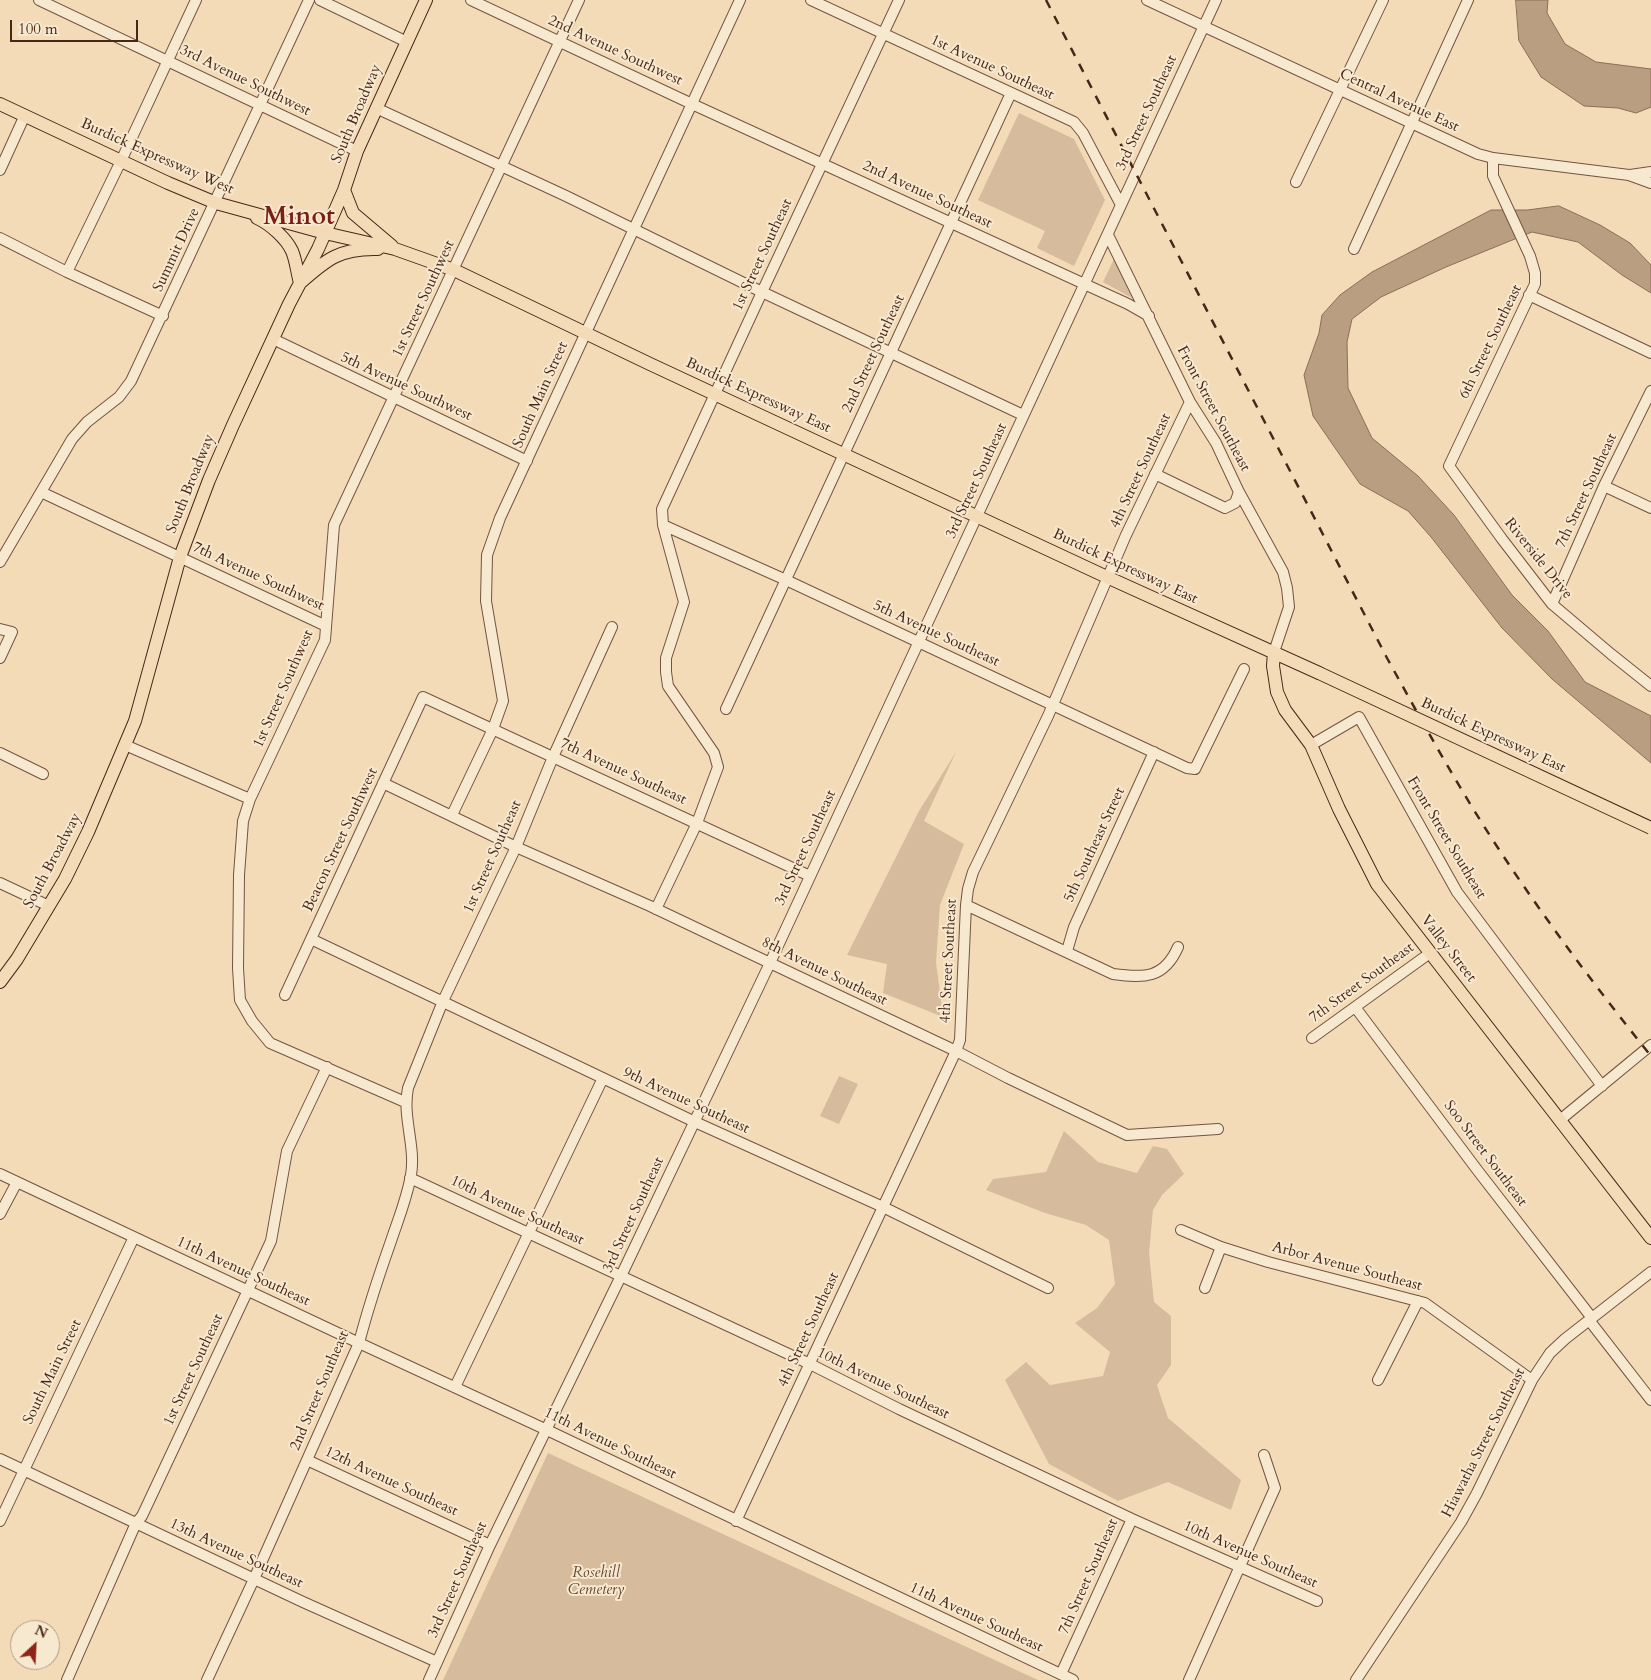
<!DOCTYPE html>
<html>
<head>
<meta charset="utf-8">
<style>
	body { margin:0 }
	#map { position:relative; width:1651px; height:1680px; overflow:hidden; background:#f3dbb7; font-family:Cardo,serif }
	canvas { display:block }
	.north { position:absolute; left:10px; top:1620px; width:50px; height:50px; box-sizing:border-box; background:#f7e8d0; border:1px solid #b19b86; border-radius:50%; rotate:25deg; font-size:14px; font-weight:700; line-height:20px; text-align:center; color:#492718 }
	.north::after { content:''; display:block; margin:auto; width:18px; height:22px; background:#8f2418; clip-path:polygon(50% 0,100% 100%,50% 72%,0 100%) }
	.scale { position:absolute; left:10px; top:20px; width:128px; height:22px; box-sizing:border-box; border:2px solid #492718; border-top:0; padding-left:6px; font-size:15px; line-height:18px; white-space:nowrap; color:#492718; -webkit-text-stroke:4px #f7e8d0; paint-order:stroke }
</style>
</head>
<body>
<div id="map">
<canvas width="1651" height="1680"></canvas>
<div class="north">N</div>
<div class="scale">100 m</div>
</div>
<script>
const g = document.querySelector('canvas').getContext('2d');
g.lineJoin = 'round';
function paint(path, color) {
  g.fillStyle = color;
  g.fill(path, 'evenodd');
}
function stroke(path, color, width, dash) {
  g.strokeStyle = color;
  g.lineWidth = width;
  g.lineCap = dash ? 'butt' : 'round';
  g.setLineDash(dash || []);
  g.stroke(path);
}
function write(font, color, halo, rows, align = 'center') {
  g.font = font + ' Cardo,serif';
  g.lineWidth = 4;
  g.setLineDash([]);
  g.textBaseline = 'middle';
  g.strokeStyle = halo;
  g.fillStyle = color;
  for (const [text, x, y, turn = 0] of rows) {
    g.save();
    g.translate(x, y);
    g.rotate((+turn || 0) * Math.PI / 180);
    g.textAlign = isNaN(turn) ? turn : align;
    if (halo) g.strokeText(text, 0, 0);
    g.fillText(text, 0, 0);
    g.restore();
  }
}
paint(new Path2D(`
	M 1019,113 L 1074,139 L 1105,200 L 1074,266 L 1037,248 L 1045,231 L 978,200 Z
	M 1114,259 L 1132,298 L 1103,282 Z
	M 956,752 L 924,821 L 964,844 L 940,905 L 936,962 L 943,1017 L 883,993 L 887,964 L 847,955 L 919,811 Z
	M 839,1076 L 858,1084 L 839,1124 L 820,1116 Z
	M 1064,1131 L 1098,1162 L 1137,1173 L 1153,1146 L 1167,1149 L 1184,1174 L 1162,1195 L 1153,1210 L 1149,1253 L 1154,1302 L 1171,1316 L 1171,1365 L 1157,1385 L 1168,1418 L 1241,1480 L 1231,1510 L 1168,1482 L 1118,1501 L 1049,1464 L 1005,1380 L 1026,1362 L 1050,1385 L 1103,1376 L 1110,1352 L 1075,1323 L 1097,1308 L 1115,1284 L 1109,1240 L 1086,1225 L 1045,1213 L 986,1190 L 993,1179 L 1046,1172 Z
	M 548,1453 L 1038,1680 L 443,1680 Z`), '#d6bc9c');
const water = new Path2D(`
	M 1516,0 L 1548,0 L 1547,13 L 1565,44 L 1596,62 L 1651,69 L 1651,107 L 1636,113 L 1618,108 L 1584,106 L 1541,77 L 1519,41 Z
	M 1559,206 L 1600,225 L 1630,243 L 1651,265 L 1651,293 L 1622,275 L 1578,242 L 1532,232 L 1446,267 L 1381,297 L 1352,319 L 1347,342 L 1348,388 L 1372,438 L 1418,476 L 1454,515 L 1512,595 L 1548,631 L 1585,682 L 1651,716 L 1651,763 L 1552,679 L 1502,628 L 1431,537 L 1408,511 L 1360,484 L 1313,416 L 1304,375 L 1319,333 L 1322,315 L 1340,295 L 1372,272 L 1491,210 L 1527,210 Z`);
paint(water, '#b99e81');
stroke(water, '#8c6e57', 1);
const minor = new Path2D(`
	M 39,0 L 357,151
	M 320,0 L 407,42
	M 471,0 L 692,104 L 1128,304 L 1149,316
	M 811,0 L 1074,122 L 1083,133 L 1121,205
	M 1147,0 L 1478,154 L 1493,158 L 1629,175 L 1651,183
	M 376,108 L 566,196 L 762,292 L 1023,415
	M 1493,158 L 1493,176 L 1530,256 L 1535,273 L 1535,284 L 1449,466 L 1502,539 L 1552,604 L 1611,654 L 1651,686
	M 0,170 L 25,115
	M 1630,175 L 1651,172
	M 1296,182 L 1383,0
	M 1108,235 L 1190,402 L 1216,443 L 1239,492 L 1283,572 L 1287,588 L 1289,607 L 1274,652
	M 0,238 L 67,272 L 163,316
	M 1354,249 L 1468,0
	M 67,272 L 121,161 L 196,0
	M 1529,295 L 1651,353
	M 273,339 L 527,461
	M 1155,474 L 1225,508 L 1235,503 L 1239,492
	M 1604,486 L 1651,508
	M 41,492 L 326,626
	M 663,525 L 786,580 L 1187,768 L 1195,769 L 1244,669
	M 0,562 L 72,439 L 87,422 L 119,397 L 131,381 L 309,0
	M 1552,604 L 1604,486 L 1651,391
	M 0,629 L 12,632 L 0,658
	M 726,709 L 1011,93
	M 125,745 L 250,799
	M 1311,745 L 1359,717 L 1457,892 L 1602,1086
	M 0,753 L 43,774
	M 383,783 L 516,847 L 650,906 L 770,963 L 956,1051 L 1008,1078 L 1127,1135 L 1218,1129
	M 452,815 L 493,729 L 503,701 L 486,601 L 487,555 L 500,518 L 740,0
	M 0,883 L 49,906
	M 966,905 L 1113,974 C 1144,978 1164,979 1178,947
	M 656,909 L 697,823 L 718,767 L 714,753 L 668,686 L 666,672 L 666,658 L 684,602 L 663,525 L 662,509 L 762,292 L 899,0
	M 311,939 L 695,1122 L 883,1207 L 1048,1288
	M 1067,951 L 1074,927 L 1154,752
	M 285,995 L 423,697 L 810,876
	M 1355,1007 L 1478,1171 L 1592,1318
	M 1312,1038 L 1430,953
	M 405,1102 L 270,1043 L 252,1021 L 240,1000 L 238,968 L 239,875 L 243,821 L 250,799 L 325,640 L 334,525 L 579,0
	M 1560,1120 L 1651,1045
	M 0,1174 L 359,1343 L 547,1430 L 1073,1680
	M 410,1178 L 810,1364 L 899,1409 L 1132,1519 L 1317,1601
	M 0,1214 L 17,1182
	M 1181,1230 L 1221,1247 L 1268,1262 L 1425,1303 L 1532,1380
	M 1205,1288 L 1221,1247
	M 1589,1320 L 1651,1400
	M 1378,1380 L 1418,1301
	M 455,1387 L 603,1078
	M 0,1459 L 303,1602 L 437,1662
	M 307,1460 L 490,1545
	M 0,1521 L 134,1237
	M 736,1521 L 956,1051 L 960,1040 L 966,905 L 968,889 L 973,872 L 1048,716 L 1126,535 L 1190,402
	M 1061,1674 L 1132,1519
	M 67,1680 L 136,1523 L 142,1516 L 271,1241 L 287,1151 L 327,1067
	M 207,1680 L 254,1579 L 359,1343 C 368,1308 379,1275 391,1241 C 398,1220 407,1198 411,1175 C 416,1146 402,1117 408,1088 L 443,1001 L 516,847 L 553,757 L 612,627
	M 429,1680 L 490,1545 L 621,1276 L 770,963 L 1216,0
	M 1189,1680 L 1275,1488 L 1264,1455
	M 1356,1680 L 1461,1522 L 1477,1493 L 1532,1380 L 1550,1353 L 1565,1339 L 1651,1272`);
const major = new Path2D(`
	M 0,104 L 168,183 L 216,203 L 325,233 L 395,249 L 454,270 L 650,364 L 1109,578 L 1319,673
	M 344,190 L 353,213 L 392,246
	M 257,218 C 270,224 286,238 292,251 C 296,260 297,272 300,283 C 327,259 340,248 378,249
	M 1274,652 L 1273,666 L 1277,692 L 1285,710 L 1311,745 L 1339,809 L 1377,884 L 1651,1238
	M 0,982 L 17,959 L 65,879 L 88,832 L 135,721 L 180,557 L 209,480 L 233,425 L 289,304 L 318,249 L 344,190 L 357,151 L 426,0`);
stroke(minor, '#745440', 12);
stroke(major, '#492718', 14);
stroke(minor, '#f7e8d0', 10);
stroke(major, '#f3dbb7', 12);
stroke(new Path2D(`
	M 1046,0 L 1387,658 C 1423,723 1459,789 1500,851 C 1547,922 1598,990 1651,1056`), '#492718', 2.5, [9, 9]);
const majorBridge = new Path2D(`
	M 1319,673 L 1651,828`);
stroke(majorBridge, '#492718', 14, []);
stroke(majorBridge, '#f3dbb7', 12);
write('15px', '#492718', '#f7e8d0', [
	["2nd Avenue Southwest",615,51,25],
	["1st Avenue Southeast",992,68,25],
	["3rd Avenue Southwest",245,81,26],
	["Central Avenue East",1399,101,25],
	["3rd Street Southeast",1147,113,-65],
	["South Broadway",357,114,-67],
	["Burdick Expressway West",157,157,24],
	["2nd Avenue Southeast",927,195,25],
	["Summit Drive",177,250,-65],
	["1st Street Southeast",763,255,-65],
	["1st Street Southwest",424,299,-65],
	["6th Street Southeast",1491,342,-64],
	["2nd Street Southeast",874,354,-65],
	["5th Avenue Southwest",406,387,25],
	["South Main Street",541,395,-66],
	["Burdick Expressway East",758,396,25],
	["Front Street Southeast",1213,409,62],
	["4th Street Southeast",1141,471,-65],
	["3rd Street Southeast",977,481,-65],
	["South Broadway",191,484,-68],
	["7th Street Southeast",1587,491,-65],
	["Riverside Drive",1538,559,51],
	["Burdick Expressway East",1125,567,25],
	["7th Avenue Southwest",258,577,25],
	["5th Avenue Southeast",936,634,25],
	["1st Street Southwest",284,689,-66],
	["Burdick Expressway East",1493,736,25],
	["7th Avenue Southeast",623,772,25],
	["Front Street Southeast",1446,838,59],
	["Beacon Street Southwest",341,840,-65],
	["5th Southeast Street",1095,845,-65],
	["3rd Street Southeast",806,848,-65],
	["1st Street Southeast",493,857,-66],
	["South Broadway",53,861,-62],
	["Valley Street",1448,949,52],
	["4th Street Southeast",949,961,-87],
	["8th Avenue Southeast",824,972,26],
	["7th Street Southeast",1362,983,-36],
	["9th Avenue Southeast",686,1101,25],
	["Soo Street Southeast",1485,1154,53],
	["10th Avenue Southeast",517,1211,25],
	["3rd Street Southeast",634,1215,-65],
	["Arbor Avenue Southeast",1347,1267,15],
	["11th Avenue Southeast",243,1272,25],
	["4th Street Southeast",809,1330,-65],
	["1st Street Southeast",194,1370,-65],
	["South Main Street",53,1372,-64],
	["10th Avenue Southeast",883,1384,26],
	["2nd Street Southeast",320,1391,-67],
	["Hiawatha Street Southeast",1484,1443,-63],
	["11th Avenue Southeast",610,1444,26],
	["12th Avenue Southeast",391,1482,25],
	["13th Avenue Southeast",236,1554,25],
	["10th Avenue Southeast",1250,1555,24],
	["7th Street Southeast",1089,1577,-66],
	["3rd Street Southeast",458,1580,-66],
	["11th Avenue Southeast",976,1618,25]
]);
write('italic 15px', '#654532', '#f7e8d0', [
	["Rosehill",596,1574],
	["Cemetery",596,1591]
]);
write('bold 25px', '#7a1f14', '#f7e8d0', [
	["Minot",299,218]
]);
</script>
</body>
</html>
